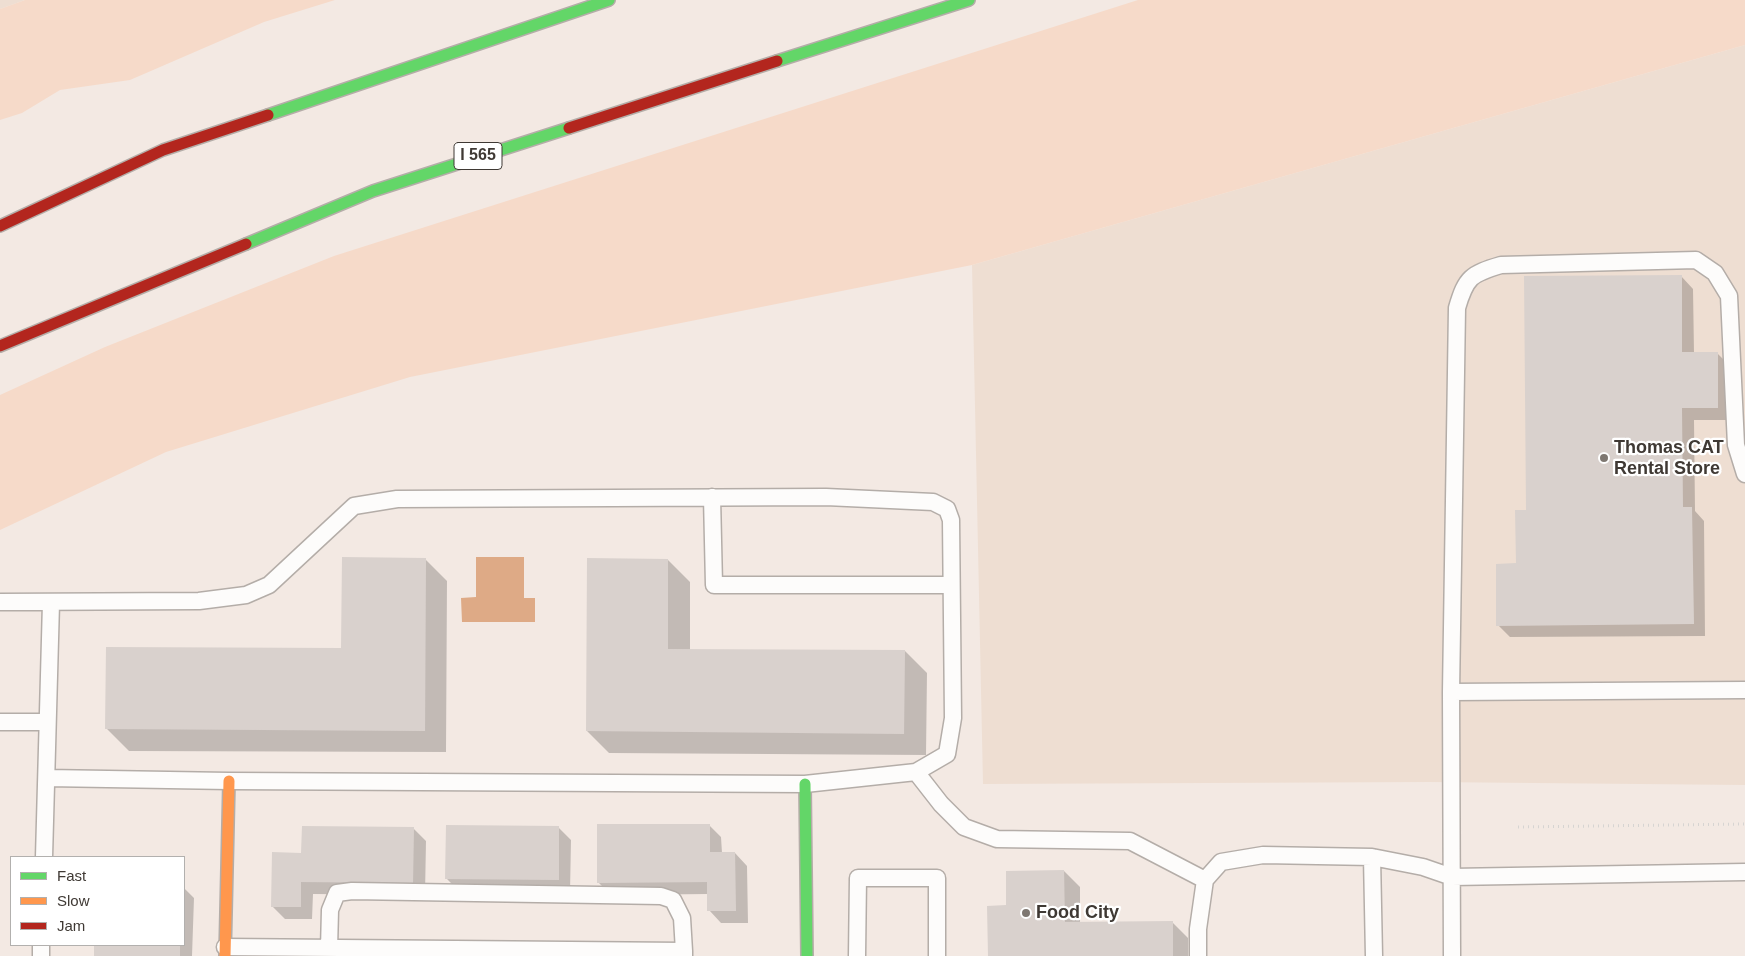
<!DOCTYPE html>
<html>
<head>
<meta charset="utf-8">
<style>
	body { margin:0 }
	#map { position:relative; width:1745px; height:956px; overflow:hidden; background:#f3e9e3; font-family:Arial,sans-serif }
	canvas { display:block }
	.legend { position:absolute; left:10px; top:856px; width:175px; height:90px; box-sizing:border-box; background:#fff; border:1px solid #b2b0ae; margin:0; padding:6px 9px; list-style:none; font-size:15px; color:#3f3934 }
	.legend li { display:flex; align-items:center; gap:10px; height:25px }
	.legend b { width:25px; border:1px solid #b2b0ae }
</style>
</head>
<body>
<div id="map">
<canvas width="1745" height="956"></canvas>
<ul class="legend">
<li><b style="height:6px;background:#63d668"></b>Fast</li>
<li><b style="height:6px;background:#ff974d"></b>Slow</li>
<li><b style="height:6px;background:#b3261e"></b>Jam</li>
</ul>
</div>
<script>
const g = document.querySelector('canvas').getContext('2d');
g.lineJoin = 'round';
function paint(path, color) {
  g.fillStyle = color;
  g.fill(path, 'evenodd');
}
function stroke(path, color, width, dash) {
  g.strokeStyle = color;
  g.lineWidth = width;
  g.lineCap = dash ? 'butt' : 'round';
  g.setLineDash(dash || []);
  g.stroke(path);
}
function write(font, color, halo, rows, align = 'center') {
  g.font = font + ' Arial,sans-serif';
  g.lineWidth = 4.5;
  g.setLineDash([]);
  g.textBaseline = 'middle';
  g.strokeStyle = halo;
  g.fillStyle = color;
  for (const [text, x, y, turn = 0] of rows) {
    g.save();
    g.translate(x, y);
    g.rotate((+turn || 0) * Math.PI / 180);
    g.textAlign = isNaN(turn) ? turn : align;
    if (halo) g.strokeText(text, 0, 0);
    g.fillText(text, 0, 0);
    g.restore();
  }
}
paint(new Path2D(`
	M 0,0 L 25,0 L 0,9 Z
	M 1745,45 L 1745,785 L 1429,782 L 983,784 L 972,265 Z`), '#eeded2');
paint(new Path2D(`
	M 25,0 L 335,0 L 264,22 L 130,80 L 60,90 L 22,113 L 0,120 L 0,9 Z
	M 1138,0 L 1745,0 L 1745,45 L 972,265 L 410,377 L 166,452 L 0,530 L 0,395 L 105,347 L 334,256 Z`), '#f6dac9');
paint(new Path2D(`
	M 476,557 L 524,557 L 524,598 L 535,598 L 535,622 L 462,622 L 461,598 L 476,597 Z`), '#deaa86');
paint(new Path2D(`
	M 1681,276 L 1693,289 L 1694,353 L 1717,353 L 1729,365 L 1730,420 L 1694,420 L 1695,511 L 1704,521 L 1705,636 L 1510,637 L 1498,625 L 1517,564 L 1527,511 Z
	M 425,559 L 447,581 L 446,752 L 129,751 L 106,728 L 343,649 Z
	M 668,560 L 690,582 L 690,650 L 905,651 L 927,673 L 926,755 L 609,753 L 587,731 Z
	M 709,825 L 721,837 L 722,853 L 735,853 L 747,866 L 748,923 L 721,923 L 709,910 L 709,894 L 611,895 L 598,882 Z
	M 558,827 L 571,840 L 570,892 L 459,891 L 447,879 Z
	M 413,828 L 426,841 L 425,895 L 313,894 L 312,919 L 285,919 L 272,906 L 302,854 Z
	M 1064,871 L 1080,887 L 1080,923 L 1172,922 L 1188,938 L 1188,956 L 989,956 L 1008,907 Z
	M 184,888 L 194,898 L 192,956 L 95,956 L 96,945 L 184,945 Z`), '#0003');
paint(new Path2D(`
	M 1682,275 L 1682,352 L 1718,352 L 1718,408 L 1682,408 L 1683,507 L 1692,507 L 1694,624 L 1496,626 L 1496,564 L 1516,563 L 1515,510 L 1526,510 L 1524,276 Z
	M 342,557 L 426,558 L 425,731 L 105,729 L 106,647 L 341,648 Z
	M 587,558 L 668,559 L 668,649 L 905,650 L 904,734 L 586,731 Z
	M 597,824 L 710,824 L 710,852 L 735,852 L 736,911 L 707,911 L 707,882 L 597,883 Z
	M 446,825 L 559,826 L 559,880 L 445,879 Z
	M 302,826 L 414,827 L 413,883 L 301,882 L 301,907 L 271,907 L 272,852 L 301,853 Z
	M 1064,870 L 1065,922 L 1173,921 L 1173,956 L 988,956 L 987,906 L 1006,905 L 1006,871 Z
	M 94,945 L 180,945 L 180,956 L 94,956 Z`), '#d9d1cd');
const lane = new Path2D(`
	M 712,497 L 714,585 L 951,585
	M 0,602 L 199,601 L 246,595 L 269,585 L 354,506 L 397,499 L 826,497 L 933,502 L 947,509 L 951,520 L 953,718 L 947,754 L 916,772 L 805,784 L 229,781 L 47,778
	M 1451,692 L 1745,690
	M 0,722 L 47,722
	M 916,772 L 941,804 L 964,827 L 997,839 L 1130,841 L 1205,880
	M 44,857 L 51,603
	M 1372,857 L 1374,956
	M 225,947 L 684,951 L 684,956
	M 329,949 L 330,910 L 337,893 L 352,891 L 661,896 L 673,900 L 682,918 L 684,951
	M 41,956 L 41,945
	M 857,956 L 858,878 L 937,878 L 937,956
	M 1198,956 L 1198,929 L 1205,880 L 1221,862 L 1263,855 L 1372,857 L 1423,867 L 1452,877 L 1745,872
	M 1452,956 L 1451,692 L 1457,308 C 1466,277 1471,274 1501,265 L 1696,260 L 1715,273 L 1729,296 L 1736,445 L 1745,474`);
const fast = new Path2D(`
	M 777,61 L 969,0
	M 268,115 L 609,0
	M 246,244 L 373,191 L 569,128
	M 805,784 L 807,956`);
const slow = new Path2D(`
	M 225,956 L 229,781`);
const jam = new Path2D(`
	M 569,128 L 777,61
	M 0,226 L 163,150 L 268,115
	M 0,346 L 246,244`);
stroke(lane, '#b4ada8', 19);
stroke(fast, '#b4ada8', 14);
stroke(slow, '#b4ada8', 14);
stroke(jam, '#b4ada8', 14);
stroke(new Path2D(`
	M 1518,827 L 1745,824`), '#d6d4d2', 3, [1, 4]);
stroke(lane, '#fdfcfb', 16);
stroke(fast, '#63d668', 11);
stroke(slow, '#ff974d', 11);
stroke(jam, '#b3261e', 11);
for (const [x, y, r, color] of [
	[1604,458,5,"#7e7771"],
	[1026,913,5,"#7e7771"]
]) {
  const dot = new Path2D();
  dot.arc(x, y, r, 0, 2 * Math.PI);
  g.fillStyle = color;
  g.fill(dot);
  stroke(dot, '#fff', 2);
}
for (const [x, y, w] of [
	[478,156,48]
]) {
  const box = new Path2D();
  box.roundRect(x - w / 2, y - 13.5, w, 27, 4);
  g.fillStyle = '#fff';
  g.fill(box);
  stroke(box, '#3f3934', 1);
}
write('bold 16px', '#3f3934', null, [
	["I 565",478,156]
]);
write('bold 18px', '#3f3934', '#fff', [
	["Thomas CAT",1614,448],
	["Rental Store",1614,469],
	["Food City",1036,913]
], 'left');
</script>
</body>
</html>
